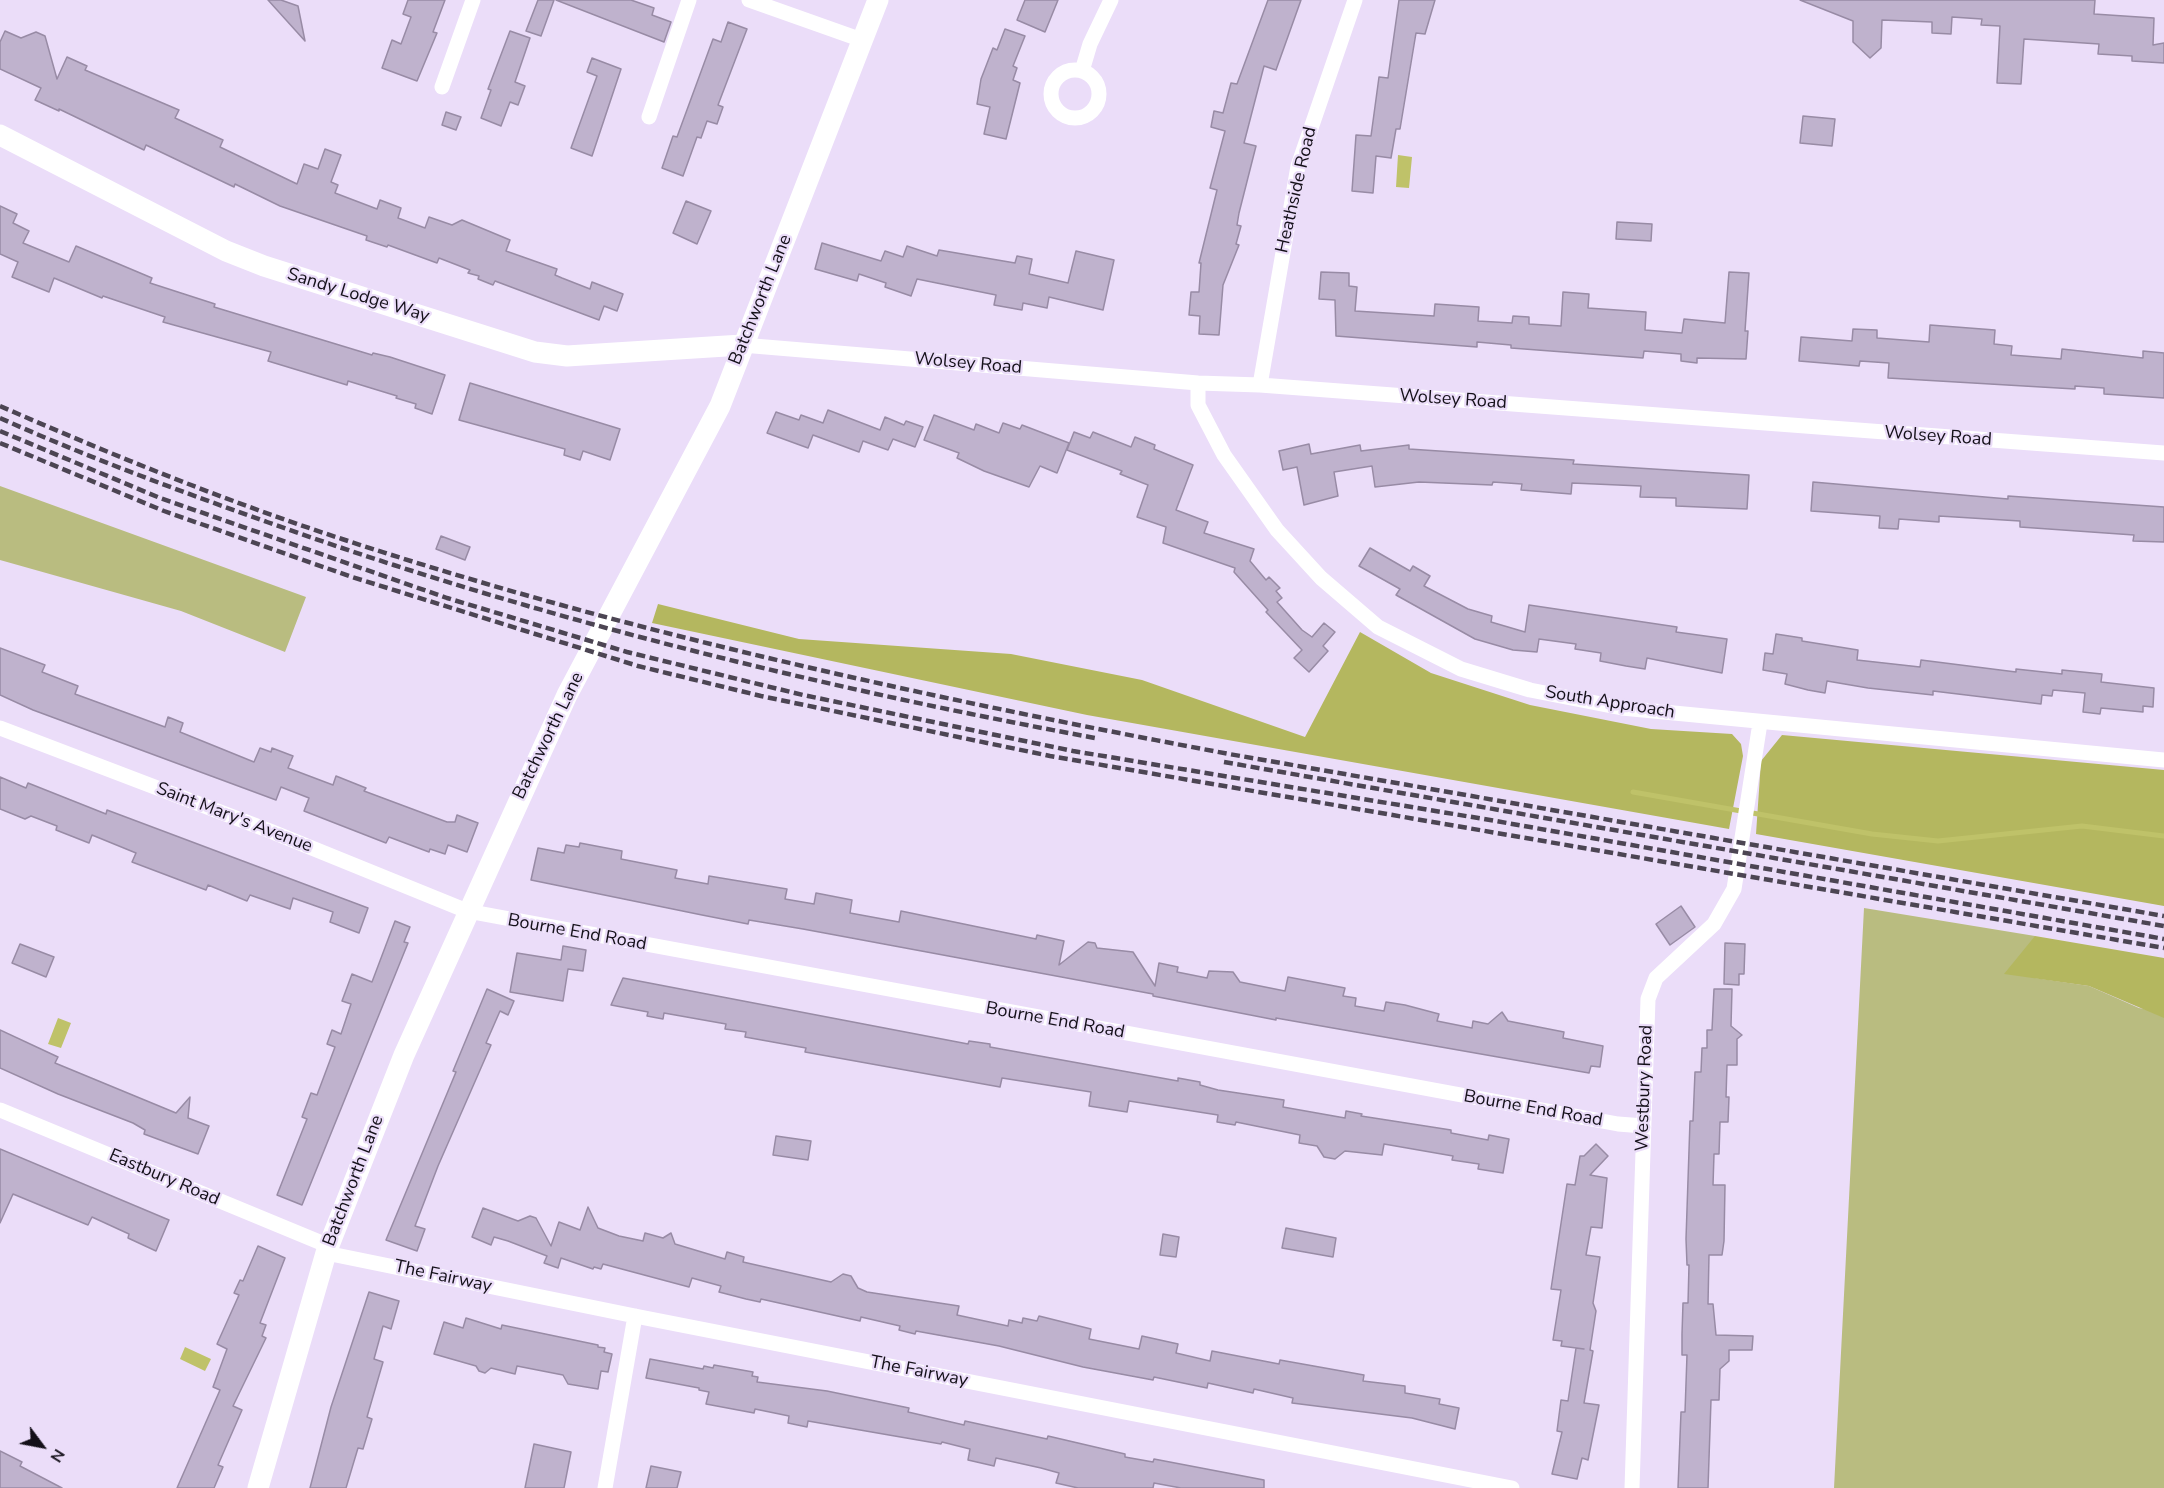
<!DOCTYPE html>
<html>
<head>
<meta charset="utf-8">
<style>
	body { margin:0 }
	#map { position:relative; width:2164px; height:1488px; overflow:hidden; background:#ebddf9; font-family:"Nunito Sans",sans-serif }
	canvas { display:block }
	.north { position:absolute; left:12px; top:1416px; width:60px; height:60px; -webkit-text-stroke:4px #ebddf9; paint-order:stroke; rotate:122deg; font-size:16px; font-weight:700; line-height:24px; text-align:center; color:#141019 }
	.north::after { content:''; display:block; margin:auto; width:21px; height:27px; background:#141019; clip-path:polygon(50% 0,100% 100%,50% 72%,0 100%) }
</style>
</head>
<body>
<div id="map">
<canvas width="2164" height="1488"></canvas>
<div class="north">N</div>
</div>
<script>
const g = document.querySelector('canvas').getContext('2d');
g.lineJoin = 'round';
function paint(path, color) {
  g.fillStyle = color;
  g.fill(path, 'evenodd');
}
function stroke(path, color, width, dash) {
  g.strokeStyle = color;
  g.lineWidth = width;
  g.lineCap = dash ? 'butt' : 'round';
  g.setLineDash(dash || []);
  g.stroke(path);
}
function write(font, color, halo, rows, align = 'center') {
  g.font = font + ' "Nunito Sans",sans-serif';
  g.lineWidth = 4.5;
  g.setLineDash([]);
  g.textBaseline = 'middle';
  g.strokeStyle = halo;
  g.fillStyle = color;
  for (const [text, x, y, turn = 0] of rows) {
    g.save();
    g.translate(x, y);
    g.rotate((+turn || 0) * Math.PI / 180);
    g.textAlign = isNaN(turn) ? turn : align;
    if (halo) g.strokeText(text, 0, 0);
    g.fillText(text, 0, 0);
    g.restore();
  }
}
paint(new Path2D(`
	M 0,486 L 306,597 L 285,652 L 181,611 L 0,560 Z
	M 1864,908 L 2035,936 L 2035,978 L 2089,986 L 2139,1008 L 2164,1013 L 2164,1488 L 1834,1488 Z`), '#b9bc80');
paint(new Path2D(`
	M 658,604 L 799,639 L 1011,654 L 1142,680 L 1305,737 L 1360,632 L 1431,673 L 1530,705 L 1651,729 L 1732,734 L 1741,744 L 1743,756 L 1729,829 L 1087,715 L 652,623 Z
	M 1782,735 L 2164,770 L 2164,906 L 1756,834 L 1761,761 Z
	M 2035,936 L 2164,958 L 2164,1018 L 2089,986 L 2004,974 Z`), '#b4b75f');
paint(new Path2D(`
	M 1398,155 L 1412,157 L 1409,188 L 1396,187 Z
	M 58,1018 L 71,1023 L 61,1048 L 48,1044 Z
	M 185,1347 L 211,1359 L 205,1371 L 180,1359 Z`), '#bfc269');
stroke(new Path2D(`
	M 1633,792 L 1872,834 L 1938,841 L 2082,826 L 2164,836`), '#bfc269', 5);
const building = new Path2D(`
	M 268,0 L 281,0 L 298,6 L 305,41 Z
	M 408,0 L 445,0 L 433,32 L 437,33 L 417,81 L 382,68 L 392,40 L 401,44 L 411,17 L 403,14 Z
	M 538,0 L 554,0 L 541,36 L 526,31 Z
	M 556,0 L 631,0 L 654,8 L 652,15 L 671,22 L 664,42 Z
	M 1025,0 L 1058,0 L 1045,32 L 1017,20 Z
	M 1268,0 L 1301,0 L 1276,70 L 1264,66 L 1244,143 L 1256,146 L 1239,213 L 1237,225 L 1241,226 L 1236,244 L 1239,245 L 1223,285 L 1219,335 L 1199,334 L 1200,316 L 1189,315 L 1191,292 L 1199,292 L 1201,263 L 1199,263 L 1217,190 L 1210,188 L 1225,131 L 1211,127 L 1214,111 L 1223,113 L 1231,83 L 1237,84 Z
	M 1399,0 L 1435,0 L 1425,34 L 1416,33 L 1400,129 L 1396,129 L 1391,158 L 1376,156 L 1373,193 L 1352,191 L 1356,135 L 1371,136 L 1379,77 L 1388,78 Z
	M 1800,0 L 2095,0 L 2094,14 L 2154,18 L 2153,45 L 2164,43 L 2164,63 L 2132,61 L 2132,56 L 2098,54 L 2099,44 L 2024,39 L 2021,84 L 1997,83 L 2000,26 L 1981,25 L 1982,19 L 1952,17 L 1951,34 L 1932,33 L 1932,22 L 1882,20 L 1881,48 L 1870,58 L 1853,42 L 1853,21 Z
	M 728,22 L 747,29 L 718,105 L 723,107 L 717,124 L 707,121 L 701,138 L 697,137 L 683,176 L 662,168 L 673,136 L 677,137 L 713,39 L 721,42 Z
	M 1005,29 L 1025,36 L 1013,66 L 1017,68 L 1013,80 L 1020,83 L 1006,139 L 984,134 L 990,107 L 977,104 L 981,79 L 993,48 L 997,50 Z
	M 5,31 L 21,38 L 36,32 L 45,36 L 57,79 L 67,57 L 87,66 L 85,70 L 179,110 L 175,118 L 223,140 L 220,147 L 297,184 L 304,164 L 318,169 L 325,149 L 341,155 L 331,182 L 338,185 L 335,193 L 377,209 L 380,200 L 401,208 L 398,218 L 425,228 L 429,217 L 452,225 L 462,220 L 510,240 L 506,251 L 557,269 L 555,275 L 562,278 L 590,289 L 592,282 L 623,294 L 617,311 L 604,306 L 599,320 L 495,281 L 493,285 L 478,279 L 479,276 L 468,273 L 470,270 L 439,258 L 437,263 L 388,245 L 387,247 L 366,240 L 367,236 L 280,206 L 235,184 L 234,187 L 146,145 L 144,150 L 59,109 L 59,111 L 35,100 L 41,88 L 0,69 L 0,42 Z
	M 510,31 L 530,38 L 515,82 L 525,86 L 518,105 L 510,102 L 501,126 L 481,118 L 491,90 L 488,89 Z
	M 592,58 L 621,69 L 592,156 L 571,148 L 597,76 L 587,72 Z
	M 446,112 L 461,117 L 456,130 L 442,125 Z
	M 1803,116 L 1835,119 L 1832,146 L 1800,143 Z
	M 686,201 L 711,211 L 697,244 L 673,233 Z
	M 0,206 L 17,214 L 13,223 L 29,231 L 23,243 L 69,262 L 76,246 L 152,278 L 150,283 L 215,304 L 214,307 L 372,355 L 373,353 L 390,357 L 445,375 L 432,414 L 415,408 L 416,404 L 396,398 L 397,396 L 348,381 L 347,385 L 268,361 L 271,352 L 163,322 L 165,317 L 103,296 L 102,298 L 54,278 L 49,292 L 12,277 L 18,262 L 0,254 Z
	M 1617,222 L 1652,224 L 1651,241 L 1616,239 Z
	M 822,243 L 881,261 L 885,251 L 903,257 L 907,246 L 937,256 L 939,250 L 1015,263 L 1017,256 L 1032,259 L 1029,274 L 1068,283 L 1076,251 L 1114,260 L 1103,310 L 1049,297 L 1047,308 L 1023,303 L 1022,310 L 994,305 L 996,295 L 917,279 L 911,296 L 885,287 L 886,283 L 859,274 L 857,281 L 815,269 Z
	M 1321,272 L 1349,273 L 1349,286 L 1357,287 L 1355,311 L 1434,316 L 1435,304 L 1479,307 L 1478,321 L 1512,323 L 1513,316 L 1529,317 L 1529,324 L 1561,326 L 1563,292 L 1589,294 L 1588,308 L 1646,312 L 1645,330 L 1682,333 L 1684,319 L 1725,323 L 1729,272 L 1749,273 L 1745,331 L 1748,331 L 1746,359 L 1697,358 L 1697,363 L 1681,361 L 1681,354 L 1644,351 L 1643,358 L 1511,348 L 1511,345 L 1477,342 L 1477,347 L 1336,336 L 1335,300 L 1319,299 Z
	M 1930,325 L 1995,330 L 1994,344 L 2012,346 L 2011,355 L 2061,359 L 2062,349 L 2143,358 L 2143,351 L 2164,353 L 2164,398 L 2104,394 L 2104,388 L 2075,386 L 2075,389 L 1888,378 L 1889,363 L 1860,361 L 1859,366 L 1799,361 L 1801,337 L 1852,341 L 1853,329 L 1877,330 L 1877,338 L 1929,342 Z
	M 470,383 L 620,429 L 610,460 L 583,451 L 580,460 L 564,455 L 565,449 L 459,420 Z
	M 828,410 L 880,430 L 885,417 L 904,425 L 906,421 L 923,427 L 915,447 L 893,439 L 888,450 L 863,441 L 859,452 L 813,435 L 808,448 L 767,433 L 776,412 L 799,420 L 801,415 L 823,423 Z
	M 934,415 L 974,430 L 976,424 L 999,433 L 1003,423 L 1020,429 L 1022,425 L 1069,443 L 1057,473 L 1040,466 L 1029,487 L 984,471 L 957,458 L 959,453 L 924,440 Z
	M 1074,432 L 1090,438 L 1093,432 L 1131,447 L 1135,437 L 1155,445 L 1154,449 L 1193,465 L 1176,510 L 1208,522 L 1204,533 L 1254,549 L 1250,561 L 1266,580 L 1269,577 L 1280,588 L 1276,591 L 1282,598 L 1277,602 L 1302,630 L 1312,637 L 1324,623 L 1335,632 L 1323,646 L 1328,651 L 1309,672 L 1294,658 L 1302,650 L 1266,612 L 1268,610 L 1234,572 L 1235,568 L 1163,543 L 1166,527 L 1137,517 L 1148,485 L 1120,474 L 1122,471 L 1067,450 Z
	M 1309,444 L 1311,454 L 1360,445 L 1361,451 L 1409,445 L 1409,449 L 1574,460 L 1573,464 L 1749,475 L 1747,509 L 1676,506 L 1676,498 L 1640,497 L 1641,486 L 1572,483 L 1571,494 L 1521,490 L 1522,484 L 1493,482 L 1492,485 L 1419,482 L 1375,487 L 1372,466 L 1334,472 L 1338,496 L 1304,505 L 1297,467 L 1283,470 L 1279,451 Z
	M 1813,482 L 2008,499 L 2008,496 L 2164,507 L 2164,542 L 2133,541 L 2134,535 L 2020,527 L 2020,521 L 1939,516 L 1939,522 L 1899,519 L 1898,529 L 1879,528 L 1880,516 L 1811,511 Z
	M 441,536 L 470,547 L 465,560 L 436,549 Z
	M 1370,548 L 1410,571 L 1413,566 L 1430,576 L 1424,586 L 1468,609 L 1492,616 L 1491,622 L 1525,632 L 1529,605 L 1677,627 L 1676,632 L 1727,639 L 1722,673 L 1647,658 L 1645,669 L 1626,666 L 1600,661 L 1601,653 L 1575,649 L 1576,644 L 1539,639 L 1537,652 L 1513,650 L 1475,639 L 1396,595 L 1400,589 L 1359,566 Z
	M 1776,634 L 1802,638 L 1802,641 L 1858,650 L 1857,660 L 1920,667 L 1921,660 L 2016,672 L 2016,669 L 2062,674 L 2062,670 L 2102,674 L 2101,682 L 2154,688 L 2153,707 L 2143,706 L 2143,712 L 2101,708 L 2100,714 L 2083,712 L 2085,693 L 2053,690 L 2052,696 L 2042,695 L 2041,704 L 1933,691 L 1933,695 L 1868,688 L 1827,681 L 1825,693 L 1808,690 L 1785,684 L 1787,674 L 1763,670 L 1765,653 L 1773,654 Z
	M 0,648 L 45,665 L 42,672 L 78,686 L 75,694 L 165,727 L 168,717 L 183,723 L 180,732 L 254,762 L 260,748 L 271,752 L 272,748 L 293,756 L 288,768 L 333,785 L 336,776 L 366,788 L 364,791 L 447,822 L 455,822 L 457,815 L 478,823 L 467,852 L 448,845 L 445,854 L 430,849 L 429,852 L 389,837 L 386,843 L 304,811 L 309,798 L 281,787 L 276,800 L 33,710 L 0,695 Z
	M 0,777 L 26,788 L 28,783 L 106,814 L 107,810 L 368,908 L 359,933 L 330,922 L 333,912 L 293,898 L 290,909 L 250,895 L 247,901 L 208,885 L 206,890 L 132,862 L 136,853 L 92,835 L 89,843 L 56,830 L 57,826 L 31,816 L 25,819 L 0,809 Z
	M 580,843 L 622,851 L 621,859 L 677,870 L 675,878 L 708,884 L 709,876 L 787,889 L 785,899 L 814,904 L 816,893 L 852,900 L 850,913 L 899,922 L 901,911 L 1036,939 L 1037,935 L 1064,941 L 1059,965 L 1088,942 L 1095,943 L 1097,948 L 1133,952 L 1155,986 L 1159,963 L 1178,967 L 1177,972 L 1207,978 L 1209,971 L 1233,972 L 1240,982 L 1285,991 L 1288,977 L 1345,988 L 1343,996 L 1356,998 L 1355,1006 L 1384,1011 L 1386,1002 L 1405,1005 L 1439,1014 L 1437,1021 L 1472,1028 L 1473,1021 L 1488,1024 L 1502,1012 L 1508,1021 L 1564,1032 L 1563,1038 L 1603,1046 L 1600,1067 L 1591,1066 L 1589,1073 L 1276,1018 L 1276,1020 L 1153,996 L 1153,994 L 803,929 L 749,920 L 748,924 L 702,915 L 531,880 L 538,848 L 564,853 L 566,845 L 579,847 Z
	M 1681,906 L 1695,927 L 1670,945 L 1656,924 Z
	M 395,921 L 410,927 L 404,942 L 408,943 L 302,1205 L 277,1195 L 307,1119 L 302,1117 L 311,1093 L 317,1095 L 335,1047 L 327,1044 L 332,1030 L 341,1034 L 351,1004 L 342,1001 L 352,974 L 372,982 Z
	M 1725,943 L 1745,944 L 1744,974 L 1739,974 L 1739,985 L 1724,984 Z
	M 20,944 L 54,957 L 46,977 L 12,963 Z
	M 563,946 L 586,950 L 583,971 L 568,969 L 563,1001 L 510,992 L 517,953 L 561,960 Z
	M 623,978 L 921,1035 L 968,1044 L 969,1041 L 990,1044 L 990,1047 L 1178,1081 L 1178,1078 L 1200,1082 L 1200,1085 L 1218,1090 L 1284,1100 L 1283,1107 L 1345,1118 L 1346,1111 L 1362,1114 L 1361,1116 L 1451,1130 L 1451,1133 L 1488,1140 L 1489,1135 L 1509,1139 L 1503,1173 L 1478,1169 L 1479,1164 L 1452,1160 L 1453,1156 L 1384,1144 L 1382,1155 L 1345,1151 L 1335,1159 L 1324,1157 L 1317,1146 L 1299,1143 L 1300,1135 L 1236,1122 L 1235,1125 L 1217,1122 L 1218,1115 L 1129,1101 L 1127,1112 L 1089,1106 L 1091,1092 L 1002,1078 L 1000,1087 L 805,1052 L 806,1048 L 745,1037 L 746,1032 L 725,1029 L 726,1024 L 664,1013 L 663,1019 L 647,1016 L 648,1012 L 611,1005 Z
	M 487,989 L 514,1001 L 508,1015 L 500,1011 L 486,1043 L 491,1045 L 438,1166 L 415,1226 L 425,1229 L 417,1251 L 386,1240 L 456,1072 L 453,1071 Z
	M 1714,989 L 1732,989 L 1731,1026 L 1742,1035 L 1737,1039 L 1737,1065 L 1727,1065 L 1726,1097 L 1729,1097 L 1728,1122 L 1720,1122 L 1719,1154 L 1714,1154 L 1713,1185 L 1725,1185 L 1724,1241 L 1722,1255 L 1709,1255 L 1708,1304 L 1713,1304 L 1716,1335 L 1753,1336 L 1752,1350 L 1729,1350 L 1729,1361 L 1720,1369 L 1719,1400 L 1711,1400 L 1708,1488 L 1678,1488 L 1681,1412 L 1685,1412 L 1687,1355 L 1682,1355 L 1682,1334 L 1683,1303 L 1688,1303 L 1689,1265 L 1687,1265 L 1686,1239 L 1690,1121 L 1693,1121 L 1695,1072 L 1701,1072 L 1702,1048 L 1707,1048 L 1707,1030 L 1712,1030 Z
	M 0,1030 L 58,1057 L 55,1063 L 176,1113 L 190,1097 L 188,1118 L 209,1126 L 198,1154 L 144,1134 L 145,1130 L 133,1123 L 58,1094 L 0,1068 Z
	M 776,1136 L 811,1141 L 808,1160 L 773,1155 Z
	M 1596,1144 L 1608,1156 L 1590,1175 L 1607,1178 L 1602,1228 L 1591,1227 L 1586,1255 L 1600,1257 L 1593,1303 L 1596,1311 L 1590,1350 L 1593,1351 L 1584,1403 L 1599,1405 L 1588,1460 L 1582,1458 L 1577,1479 L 1552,1474 L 1562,1432 L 1557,1431 L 1561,1400 L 1568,1401 L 1576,1348 L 1584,1349 L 1561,1346 L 1562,1341 L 1553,1340 L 1561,1290 L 1551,1289 L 1567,1184 L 1575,1185 L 1580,1156 L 1584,1156 Z
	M 0,1149 L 169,1220 L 156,1251 L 128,1238 L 129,1234 L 92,1217 L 88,1225 L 13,1194 L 0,1223 Z
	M 588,1207 L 598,1228 L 619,1236 L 643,1241 L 645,1233 L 663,1238 L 671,1233 L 675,1244 L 725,1259 L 727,1252 L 744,1257 L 743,1262 L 831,1282 L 843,1274 L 851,1276 L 858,1288 L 867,1292 L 959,1306 L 957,1315 L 1008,1326 L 1009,1320 L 1022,1323 L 1023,1318 L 1037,1321 L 1039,1316 L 1091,1329 L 1089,1339 L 1139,1349 L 1142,1336 L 1178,1344 L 1176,1353 L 1210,1361 L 1212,1351 L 1279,1364 L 1280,1360 L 1364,1375 L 1363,1381 L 1405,1386 L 1405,1393 L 1440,1399 L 1439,1404 L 1459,1408 L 1455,1429 L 1412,1418 L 1292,1403 L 1293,1398 L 1254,1389 L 1253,1393 L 1208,1383 L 1207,1388 L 1154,1377 L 1153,1380 L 1083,1367 L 999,1346 L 916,1331 L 915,1334 L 899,1330 L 900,1326 L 861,1317 L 860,1321 L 761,1299 L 760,1302 L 746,1299 L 719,1292 L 721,1286 L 692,1278 L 689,1287 L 603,1264 L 601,1269 L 594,1267 L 593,1269 L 561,1258 L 558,1268 L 544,1263 L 547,1256 L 508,1241 L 494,1237 L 491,1245 L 472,1237 L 483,1208 L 518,1221 L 530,1216 L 536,1218 L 551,1246 L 559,1222 L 580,1230 Z
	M 1286,1228 L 1336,1238 L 1333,1257 L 1282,1248 Z
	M 1163,1234 L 1179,1237 L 1176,1257 L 1160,1255 Z
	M 258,1246 L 285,1258 L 260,1323 L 266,1325 L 262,1336 L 266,1338 L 233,1406 L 242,1410 L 218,1465 L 223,1467 L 214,1488 L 177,1488 L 220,1390 L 213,1387 L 227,1349 L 217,1344 L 239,1295 L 234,1293 L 240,1280 L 243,1281 Z
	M 369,1292 L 399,1301 L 391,1329 L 383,1326 L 374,1359 L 383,1362 L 367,1417 L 372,1419 L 363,1449 L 358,1448 L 346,1488 L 310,1488 L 331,1407 Z
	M 466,1318 L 501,1329 L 502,1325 L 598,1345 L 598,1347 L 605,1348 L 604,1352 L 612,1354 L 608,1372 L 601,1371 L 598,1389 L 568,1384 L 563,1375 L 517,1366 L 515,1374 L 491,1368 L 485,1373 L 479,1371 L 476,1366 L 434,1354 L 444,1322 L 463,1328 Z
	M 650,1359 L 703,1369 L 704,1366 L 713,1368 L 714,1365 L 753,1372 L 752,1376 L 758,1377 L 757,1382 L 827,1391 L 909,1408 L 908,1412 L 964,1425 L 965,1421 L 1047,1439 L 1048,1436 L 1125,1454 L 1125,1457 L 1153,1462 L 1154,1459 L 1264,1480 L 1264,1488 L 1181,1488 L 1154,1483 L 1153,1488 L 1078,1488 L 1056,1483 L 1059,1473 L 1041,1468 L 996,1458 L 994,1466 L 968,1460 L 970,1449 L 942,1442 L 941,1444 L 808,1421 L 807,1427 L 788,1423 L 789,1416 L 755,1409 L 754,1413 L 706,1404 L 709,1392 L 699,1390 L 699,1388 L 646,1378 Z
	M 534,1444 L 571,1452 L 564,1488 L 525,1488 Z
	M 0,1451 L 22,1462 L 20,1466 L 62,1488 L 0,1488 Z
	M 651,1466 L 681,1472 L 677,1488 L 646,1488 Z`);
paint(building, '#bfb2cd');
stroke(building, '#988ba5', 1.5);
stroke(new Path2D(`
	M 749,0 L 862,40
	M1051 94a24 24 0 1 1 48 0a24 24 0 1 1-48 0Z
	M 1082,71 L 1090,44 L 1111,0
	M 442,87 L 473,0
	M 649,117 L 689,0
	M 742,345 L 1198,383 L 1260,385 L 2164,453
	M 1198,383 L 1198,405 L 1224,455 L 1277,530 L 1321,578 L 1378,627 L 1461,669 L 1530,690 L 1622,708 L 2164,760
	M 1260,385 L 1298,166 L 1355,0
	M 0,728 L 270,831 L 467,911 L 1618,1124 L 1644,1126
	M 0,1110 L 329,1246
	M 326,1253 L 635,1316 L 1512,1488
	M 605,1488 L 635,1316
	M 1632,1488 L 1648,999 L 1656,978 L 1714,924 L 1734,889 L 1760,723`), '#fff', 15);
stroke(new Path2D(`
	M 0,135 L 226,251 L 264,266 L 535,352 L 567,356 L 742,345
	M 258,1488 L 326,1253 L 404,1055 L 567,695 L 720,406 L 878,0`), '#fff', 21);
stroke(new Path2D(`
	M 0,406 C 112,455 226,501 342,539 C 631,634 930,698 1229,754 L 2164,916
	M 0,418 C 87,457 177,490 267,522 C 536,618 814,686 1095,738
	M 0,431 L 160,498 L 447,598 L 627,652 L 803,695 L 1073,751 L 1490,820 L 2164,939
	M 0,443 L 164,511 L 349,576 L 638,666 L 761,696 L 1050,756 L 2164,948
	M 1224,762 L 2164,926`), '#4c4553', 4.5, [9, 4.5]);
write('18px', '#141019', '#ebddf9', [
	["Heathside Road",1297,190,-77],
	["Sandy Lodge Way",358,296,17],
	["Batchworth Lane",761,300,-68],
	["Wolsey Road",968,364,5],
	["Wolsey Road",1453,400,4],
	["Wolsey Road",1938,437,4],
	["South Approach",1610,703,9],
	["Batchworth Lane",549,736,-64],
	["Saint Mary's Avenue",234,818,21],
	["Bourne End Road",577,933,10],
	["Bourne End Road",1055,1021,10],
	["Westbury Road",1645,1088,-88],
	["Bourne End Road",1533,1109,10],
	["Eastbury Road",164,1178,23],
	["Batchworth Lane",354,1181,-69],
	["The Fairway",443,1277,12],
	["The Fairway",919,1372,11]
]);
</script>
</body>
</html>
